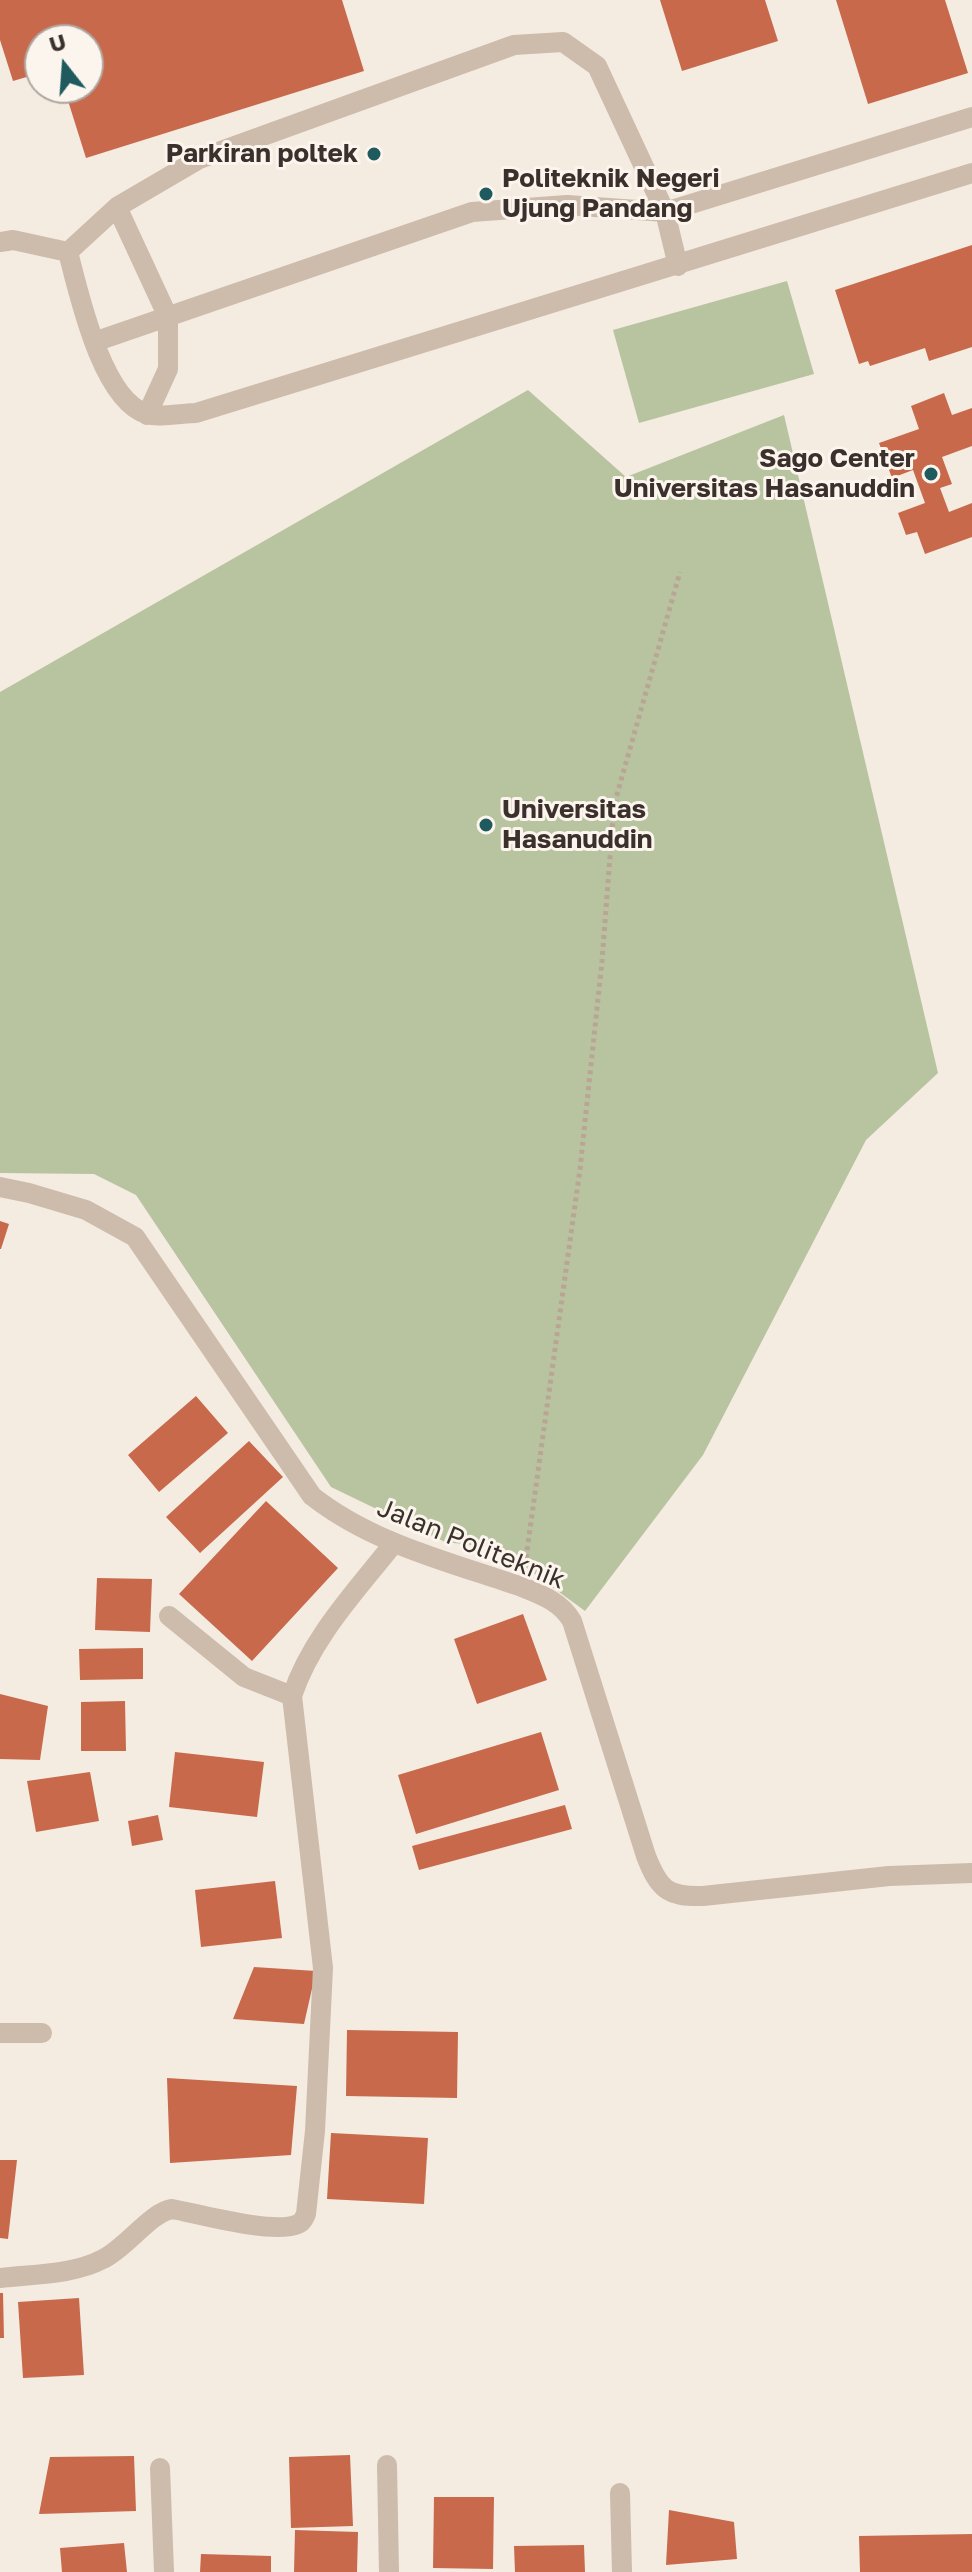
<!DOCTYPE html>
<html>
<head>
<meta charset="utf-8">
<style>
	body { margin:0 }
	#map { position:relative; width:972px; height:2572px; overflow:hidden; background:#f4ebe1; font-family:"Golos Text",sans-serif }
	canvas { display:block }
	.north { position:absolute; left:24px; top:24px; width:80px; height:80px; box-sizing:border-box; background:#fbf5ee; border:2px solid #aea6a0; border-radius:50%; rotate:343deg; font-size:22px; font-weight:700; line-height:32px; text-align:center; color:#3b302b }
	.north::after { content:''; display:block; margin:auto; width:28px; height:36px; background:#1f5a5e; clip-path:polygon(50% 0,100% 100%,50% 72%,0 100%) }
</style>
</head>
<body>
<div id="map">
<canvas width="972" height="2572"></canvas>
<div class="north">U</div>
</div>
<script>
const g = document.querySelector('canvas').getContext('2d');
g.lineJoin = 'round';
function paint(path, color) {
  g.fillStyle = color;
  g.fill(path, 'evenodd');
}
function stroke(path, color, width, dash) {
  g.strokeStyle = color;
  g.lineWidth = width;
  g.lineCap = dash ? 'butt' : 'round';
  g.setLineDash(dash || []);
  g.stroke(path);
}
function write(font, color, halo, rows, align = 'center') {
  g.font = font + ' "Golos Text",sans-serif';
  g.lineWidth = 6;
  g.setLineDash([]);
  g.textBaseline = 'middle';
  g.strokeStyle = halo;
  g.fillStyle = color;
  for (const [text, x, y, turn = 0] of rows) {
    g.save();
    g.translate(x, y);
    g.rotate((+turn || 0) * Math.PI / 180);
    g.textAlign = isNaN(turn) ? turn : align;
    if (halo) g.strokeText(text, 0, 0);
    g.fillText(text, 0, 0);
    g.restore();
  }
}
paint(new Path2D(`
	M 787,281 L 814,374 L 639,423 L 613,330 Z
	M 528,390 L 626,477 L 784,415 L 938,1073 L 866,1140 L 703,1455 L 585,1611 L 499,1548 L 445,1542 L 331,1487 L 136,1195 L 94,1174 L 0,1173 L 0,692 Z`), '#b8c4a0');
paint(new Path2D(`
	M 0,0 L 342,0 L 364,71 L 86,158 L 64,88 L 88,88 L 88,40 L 40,40 L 40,73 L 13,81 L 0,40 Z
	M 660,0 L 765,0 L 778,41 L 682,71 Z
	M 836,0 L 945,0 L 968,73 L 868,104 Z
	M 972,245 L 972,347 L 929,361 L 925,348 L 870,366 L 868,361 L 859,364 L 835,290 Z
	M 944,393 L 952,415 L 972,408 L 972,446 L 942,457 L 952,484 L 940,488 L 949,512 L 972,503 L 972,537 L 925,554 L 917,532 L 906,535 L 898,513 L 925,503 L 913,470 L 892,478 L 879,443 L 919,429 L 911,406 Z
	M 0,1221 L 9,1224 L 1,1249 L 0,1249 Z
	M 196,1396 L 228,1433 L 159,1492 L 128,1455 Z
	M 249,1441 L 283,1477 L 200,1553 L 166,1517 Z
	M 266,1501 L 338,1568 L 252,1661 L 179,1594 Z
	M 97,1578 L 152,1579 L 150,1632 L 95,1630 Z
	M 523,1614 L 547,1680 L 477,1704 L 454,1639 Z
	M 143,1648 L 143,1679 L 80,1680 L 79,1649 Z
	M 0,1694 L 48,1706 L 40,1760 L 0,1759 Z
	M 125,1701 L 126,1751 L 81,1751 L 81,1702 Z
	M 541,1732 L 559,1790 L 416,1834 L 398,1775 Z
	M 175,1752 L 264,1762 L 257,1817 L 169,1807 Z
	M 90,1772 L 99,1821 L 36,1832 L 27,1781 Z
	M 565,1805 L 572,1829 L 419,1870 L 412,1846 Z
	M 158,1815 L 163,1840 L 132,1846 L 128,1821 Z
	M 275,1881 L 282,1938 L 201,1947 L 195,1890 Z
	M 254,1967 L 316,1971 L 304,2024 L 233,2019 Z
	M 347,2030 L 458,2032 L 457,2098 L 346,2096 Z
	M 167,2078 L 297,2086 L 291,2155 L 170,2163 Z
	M 331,2133 L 428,2138 L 424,2204 L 327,2199 Z
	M 0,2160 L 17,2160 L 8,2239 L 0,2238 Z
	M 0,2293 L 3,2293 L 4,2338 L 0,2338 Z
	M 79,2298 L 84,2375 L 23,2378 L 18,2302 Z
	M 350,2455 L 353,2526 L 291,2528 L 289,2457 Z
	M 134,2456 L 136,2511 L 39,2514 L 50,2457 Z
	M 434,2497 L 494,2497 L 493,2569 L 433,2568 Z
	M 669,2510 L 734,2522 L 737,2559 L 666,2565 Z
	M 295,2530 L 358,2532 L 357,2572 L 294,2572 Z
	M 972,2534 L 972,2572 L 860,2572 L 859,2536 Z
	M 124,2543 L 127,2572 L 62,2572 L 60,2548 Z
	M 584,2545 L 585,2572 L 515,2572 L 514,2546 Z
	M 201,2554 L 271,2556 L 271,2572 L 200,2572 Z`), '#c8694b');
stroke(new Path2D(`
	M 526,1558 L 580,1169 L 602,961 L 614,805 L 680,572`), '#b9a596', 5, [4, 4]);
stroke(new Path2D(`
	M 117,207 L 168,317 L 168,369 L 147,415
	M 0,242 L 13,240 L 68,252 L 117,207 L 199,159 L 514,45 L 563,42 L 597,66 L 665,212 L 678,266
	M 68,252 C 79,294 102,401 147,414 C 157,418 184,413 196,413 L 972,173
	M 94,342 L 472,212 L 567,205 L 665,212 L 972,117`), '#cdbbac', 20);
stroke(new Path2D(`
	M 0,1187 L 29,1193 L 86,1210 L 135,1237 L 312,1496 C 373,1544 450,1562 522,1587 C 542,1595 561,1602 572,1621 L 646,1856 C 659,1889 667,1897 703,1896 L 889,1876 L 972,1873
	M 169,1616 L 244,1677 L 292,1696
	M 0,2033 L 42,2033
	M 0,2278 C 33,2274 73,2275 103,2259 C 126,2248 151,2212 172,2209 C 199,2214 274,2235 298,2224 C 303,2222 304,2218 306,2214 L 315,2131 L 323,1968 L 292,1696 C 311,1638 356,1591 394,1543
	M 387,2465 L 389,2572
	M 160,2468 L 164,2572
	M 620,2493 L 622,2572`), '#cdbbac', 20);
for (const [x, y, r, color] of [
	[374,154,8,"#1f5a5e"],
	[486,194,8,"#1f5a5e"],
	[931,474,8,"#1f5a5e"],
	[486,825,8,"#1f5a5e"]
]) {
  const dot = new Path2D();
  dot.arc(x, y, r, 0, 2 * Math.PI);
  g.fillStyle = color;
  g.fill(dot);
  stroke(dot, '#fbf5ee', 3);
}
write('bold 26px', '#3b302b', '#fbf5ee', [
	["Parkiran poltek",358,154],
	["Politeknik Negeri",502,179,"left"],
	["Ujung Pandang",502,209,"left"],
	["Sago Center",915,459],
	["Universitas Hasanuddin",915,489],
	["Universitas",502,810,"left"],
	["Hasanuddin",502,840,"left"]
], 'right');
write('26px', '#3b302b', '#fbf5ee', [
	["Jalan Politeknik",471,1544,22]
]);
</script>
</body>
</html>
